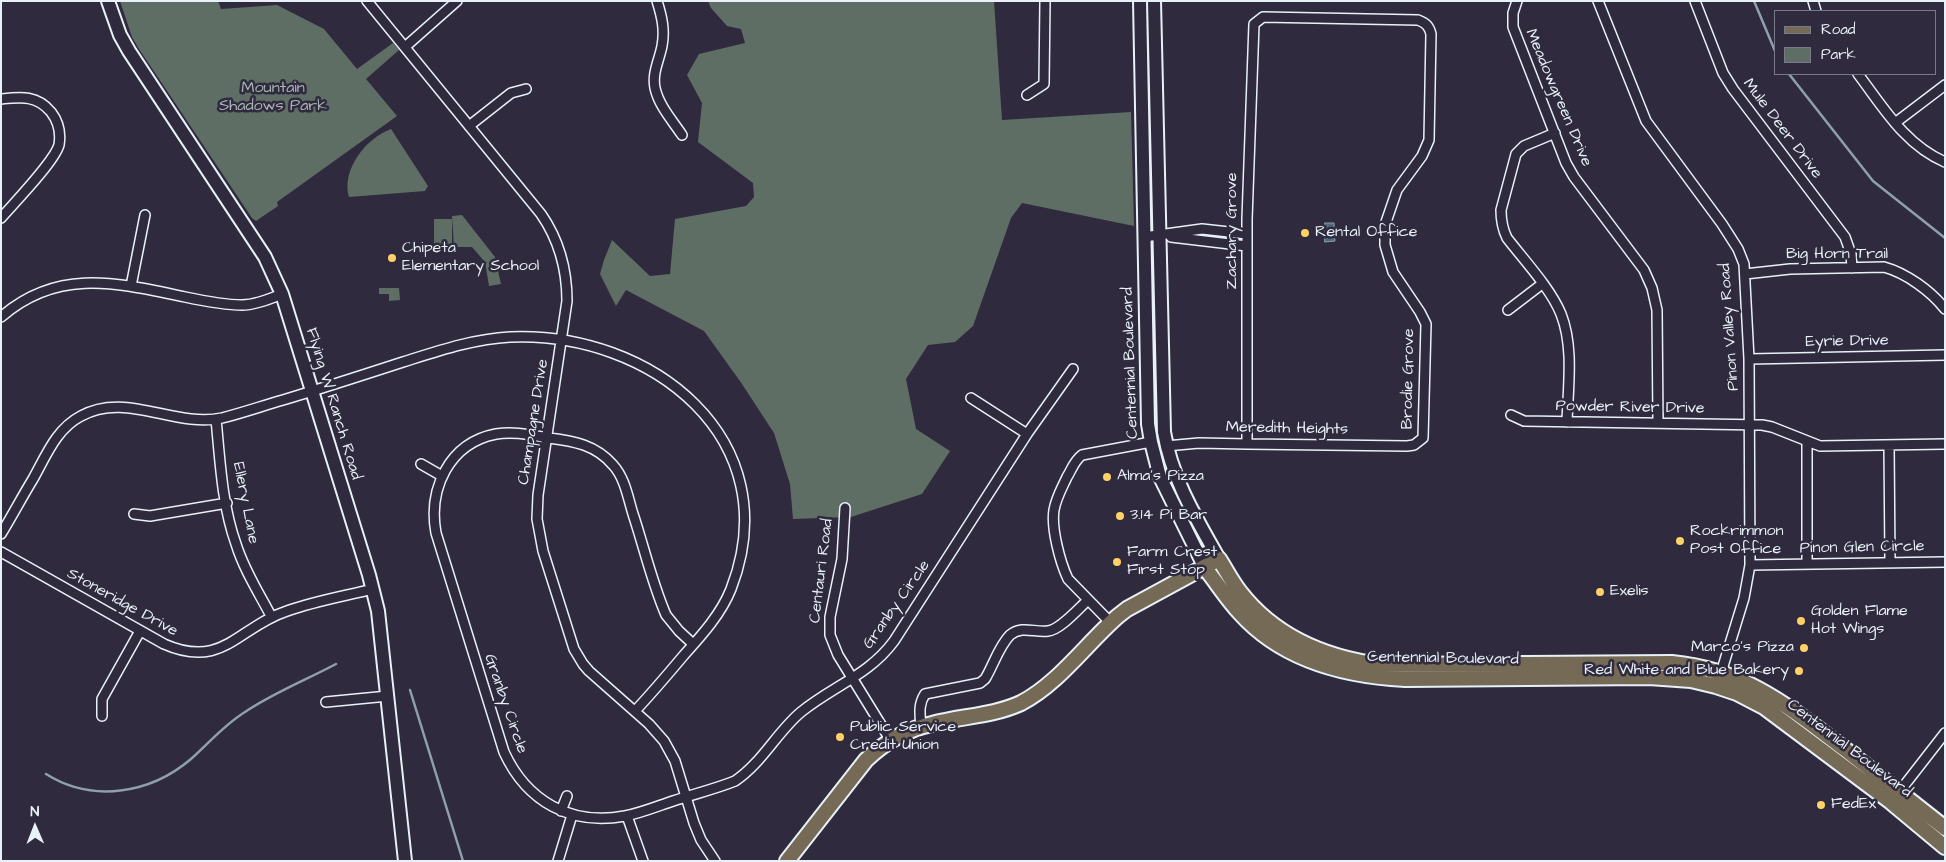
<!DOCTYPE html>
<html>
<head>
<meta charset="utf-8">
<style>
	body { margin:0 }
	#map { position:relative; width:1946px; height:862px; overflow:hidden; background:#2f2a3d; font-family:"Architects Daughter",sans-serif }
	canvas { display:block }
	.frame { position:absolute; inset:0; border:2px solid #e8f1f8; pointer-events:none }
	.legend { position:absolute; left:1774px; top:10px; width:162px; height:65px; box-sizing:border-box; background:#2f2a3d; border:1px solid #797a88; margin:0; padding:6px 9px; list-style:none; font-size:15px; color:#e8f1f8 }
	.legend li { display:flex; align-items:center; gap:10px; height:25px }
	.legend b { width:25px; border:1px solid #797a88 }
	.north { position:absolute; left:10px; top:802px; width:50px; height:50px; -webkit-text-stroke:4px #2f2a3d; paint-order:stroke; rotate:359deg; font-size:14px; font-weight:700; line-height:20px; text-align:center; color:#e8f1f8 }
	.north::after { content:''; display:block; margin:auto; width:18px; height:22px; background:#e8f1f8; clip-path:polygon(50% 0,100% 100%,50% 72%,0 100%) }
</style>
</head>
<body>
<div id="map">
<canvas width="1946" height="862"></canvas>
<div class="frame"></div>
<ul class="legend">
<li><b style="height:6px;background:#756a55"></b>Road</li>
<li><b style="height:14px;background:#5f6e65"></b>Park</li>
</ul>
<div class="north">N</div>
</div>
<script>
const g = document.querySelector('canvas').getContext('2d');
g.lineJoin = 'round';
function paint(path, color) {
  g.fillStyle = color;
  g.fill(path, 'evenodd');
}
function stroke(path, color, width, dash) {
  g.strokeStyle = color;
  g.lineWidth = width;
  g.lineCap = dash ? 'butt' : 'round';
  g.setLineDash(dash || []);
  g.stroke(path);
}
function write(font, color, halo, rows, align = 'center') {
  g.font = font + ' "Architects Daughter",sans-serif';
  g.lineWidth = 5;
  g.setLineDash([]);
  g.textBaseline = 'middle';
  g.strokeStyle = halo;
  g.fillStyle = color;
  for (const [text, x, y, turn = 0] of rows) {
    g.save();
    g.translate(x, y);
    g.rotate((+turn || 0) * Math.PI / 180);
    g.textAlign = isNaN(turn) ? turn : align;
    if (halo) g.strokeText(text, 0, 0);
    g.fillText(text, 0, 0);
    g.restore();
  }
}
paint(new Path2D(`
	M 120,1 L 218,1 L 221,9 L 277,5 L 324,29 L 357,69 L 393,43 L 399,50 L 366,79 L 397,116 L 277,202 L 278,206 L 256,221 L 252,218 L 139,49 L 132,37 Z
	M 708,1 L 994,1 L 1002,120 L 1131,112 L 1134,226 L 1022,203 L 1011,218 L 973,326 L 955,342 L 928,345 L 906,379 L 916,429 L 950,451 L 922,494 L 851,517 L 793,519 L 790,484 L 774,433 L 742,384 L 704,331 L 626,290 L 616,306 L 600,274 L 604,260 L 612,240 L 650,276 L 670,274 L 675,219 L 746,206 L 754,197 L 753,183 L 698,142 L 702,103 L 687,75 L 699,54 L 745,43 L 741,29 L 727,26 L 711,8 Z
	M 391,129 L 428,186 L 425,191 L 349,197 C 341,170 366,138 391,129 Z
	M 462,215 L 495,257 L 501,284 L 489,286 L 485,262 L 472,247 L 454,247 L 452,216 Z
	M 434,219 L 452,219 L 452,244 L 434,244 Z
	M 379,288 L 399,288 L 400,300 L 389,301 L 389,294 L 379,294 Z`), '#5f6e65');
const water = new Path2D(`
	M 1325,223 L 1334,223 L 1335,241 L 1325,242 Z`);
paint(water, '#52697d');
stroke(water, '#8e9fae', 1);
stroke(new Path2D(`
	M 1754,1 L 1775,51
	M 1789,74 L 1873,181 L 1945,238
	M 410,690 L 463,861
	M 46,774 C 92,803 150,794 191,759 C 209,743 224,725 245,712 C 273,693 306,680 336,664`), '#8e9fae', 2.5);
const street = new Path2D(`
	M 367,1 L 541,214 C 559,240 567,269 567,301 L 538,495 L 537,519 L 543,551 L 574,649 L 583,664 L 589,671 L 649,724 L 664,741 L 675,761 L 694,823 L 701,840 L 715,861
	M 657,1 C 662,17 665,30 662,46 C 659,61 652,73 655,88 C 659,106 672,120 682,135
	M 1517,1 L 1513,13 L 1513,27 L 1566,163 L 1574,177 L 1644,270 L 1652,288 L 1657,310 L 1658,423
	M 1598,1 L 1646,121 L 1722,224 L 1738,249 L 1744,264 L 1749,359 L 1750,565 L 1744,598 L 1720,676
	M 1695,1 L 1723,73 L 1733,89 L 1845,237 L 1851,254 L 1852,268
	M 1813,1 L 1816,11
	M 405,47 L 457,1
	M 1858,74 C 1883,107 1905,145 1945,162
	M 1027,95 L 1044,84 L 1045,1
	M 1,99 C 21,97 37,95 51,112 C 58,121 61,133 59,145 C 54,162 15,202 1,218
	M 1895,123 L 1945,85
	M 469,126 L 511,93 L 526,89
	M 1555,133 L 1524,146 L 1516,154 L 1501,210 C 1501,220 1502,228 1507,238 C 1524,260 1551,289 1561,314 C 1574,347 1568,387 1567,422
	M 1144,237 L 1202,229 L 1247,234
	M 1171,237 L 1247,246
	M 1745,274 L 1790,269 L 1884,267 C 1906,273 1931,291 1945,309
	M 131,286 L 145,215
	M 1508,310 L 1542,284
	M 1,317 C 58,267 118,283 185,297 C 204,301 223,305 242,305 C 255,305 270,299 282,294
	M 1749,359 L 1945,355
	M 971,398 L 1027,434
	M 1511,415 L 1524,421 L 1762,425 L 1772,427 L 1820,446 L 1945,444
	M 216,419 C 220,460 222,505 236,544 C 244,570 259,593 271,616
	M 1807,441 L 1807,564
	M 1889,445 L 1890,562
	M 1166,446 L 1199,443 L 1247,444 L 1407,446 L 1414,445 L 1423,438 L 1426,324 L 1420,312 L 1393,272 L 1385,245 L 1385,225 L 1397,190 L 1422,156 L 1429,140 L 1431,34 C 1429,26 1426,23 1418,20 L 1263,17 L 1254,24 L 1247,219 L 1247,444
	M 421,464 L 442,476
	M 845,508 L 842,559 L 830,617 L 830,635 L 838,655 L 891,741
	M 134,514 L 150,516 L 227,503
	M 1,534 C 12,516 22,497 33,479 C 46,456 56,429 81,416 C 126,391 174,428 222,418 C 242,413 262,406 283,400 C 323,388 363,375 403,362 C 438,351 473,339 510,337 C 651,331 789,439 731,589 C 721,614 702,635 684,655 C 668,674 652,693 635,711
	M 1,552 L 164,644 C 223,670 238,627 287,611 C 315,601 345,596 373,589
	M 1750,565 L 1945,562
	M 1110,622 L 1068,579 C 1060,562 1051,528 1054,510 C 1056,498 1062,488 1067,477 C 1072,469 1074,461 1082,455 L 1151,442
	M 693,644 L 679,631 L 666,615 C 652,583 644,547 633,514 C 628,498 625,478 613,465 C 596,445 574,441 549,438 C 531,435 514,431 496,434 C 449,443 428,489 436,533 L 504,752 C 527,802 571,826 625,816 C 641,813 658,806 673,801 C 694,794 715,789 735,781 C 762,763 777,732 801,712 C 833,686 869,675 894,641 L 1027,434 L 1073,369
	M 326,702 L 388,696
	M 102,716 L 102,699 L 140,631
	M 921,727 C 920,714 918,705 925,694 L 980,683 L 985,679 C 993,666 999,646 1010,635 C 1022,625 1035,633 1048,631 C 1060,630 1078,609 1088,600
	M 1896,796 L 1945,733
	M 561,811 L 567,796
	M 627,816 L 643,861
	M 558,861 L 572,815`);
const secondary = new Path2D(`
	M 108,1 L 120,35 L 129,51 L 265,257 L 282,294 L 369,575 L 378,611 L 405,861
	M 1140,1 L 1148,424 L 1151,442 L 1160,477 L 1205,568
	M 1154,1 L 1164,432 C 1172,479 1196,518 1219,559`);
const primary = new Path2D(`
	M 1205,568 C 1217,583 1227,599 1240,613 C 1282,660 1345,676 1405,679 L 1649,677 L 1691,680 L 1716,686 L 1737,693 L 1764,707 L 1891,802 L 1945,847
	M 787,861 L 866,760 C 885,742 907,729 932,724 C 962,716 993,716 1021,703 C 1058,684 1087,643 1118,616 L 1127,609 L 1219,559 C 1226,570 1232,582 1240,592 C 1275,637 1326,658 1381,665 L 1672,663 C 1746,670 1789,707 1846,750 C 1879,776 1912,802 1945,828`);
stroke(street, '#e8f1f8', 12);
stroke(secondary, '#e8f1f8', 16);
stroke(primary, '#e8f1f8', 18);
stroke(street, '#2f2a3d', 9);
stroke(secondary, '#2f2a3d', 12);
stroke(primary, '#756a55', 14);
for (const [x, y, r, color] of [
	[1305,233,5,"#ffd166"],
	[392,258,5,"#ffd166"],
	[1107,477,5,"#ffd166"],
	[1120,516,5,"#ffd166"],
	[1680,541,5,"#ffd166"],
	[1117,562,5,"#ffd166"],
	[1600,592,5,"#ffd166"],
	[1801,621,5,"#ffd166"],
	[1804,648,5,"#ffd166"],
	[1799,671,5,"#ffd166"],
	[840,737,5,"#ffd166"],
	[1821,805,5,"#ffd166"]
]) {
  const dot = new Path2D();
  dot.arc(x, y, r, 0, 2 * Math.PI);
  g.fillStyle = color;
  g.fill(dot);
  stroke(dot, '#2f2a3d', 2);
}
write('16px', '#aab6b6', '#2f2a3d', [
	["Mountain",273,89],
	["Shadows Park",273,107]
]);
write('16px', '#e8f1f8', '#2f2a3d', [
	["Meadowgreen Drive",1558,98,67],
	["Mule Deer Drive",1782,129,53],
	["Zachary Grove",1233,231,-90],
	["Big Horn Trail",1837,255],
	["Pinon Valley Road",1730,327,-94],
	["Eyrie Drive",1847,342,-1],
	["Centennial Boulevard",1131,363,-92],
	["Brodie Grove",1409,379,-89],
	["Flying W Ranch Road",333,404,73],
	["Powder River Drive",1630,408,1],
	["Champagne Drive",534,422,-81],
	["Meredith Heights",1287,429,1],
	["Ellery Lane",245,503,79],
	["Pinon Glen Circle",1862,548,-1],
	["Centauri Road",822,571,-83],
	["Stoneridge Drive",122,603,29],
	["Granby Circle",897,605,-55],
	["Centennial Boulevard",1443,659,1],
	["Granby Circle",505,704,71],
	["Centennial Boulevard",1849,749,37]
]);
write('16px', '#e8f1f8', '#2f2a3d', [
	["Rental Office",1315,233],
	["Chipeta",402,249],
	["Elementary School",402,267],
	["Alma's Pizza",1117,477],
	["3.14 Pi Bar",1130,516],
	["Rockrimmon",1690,532],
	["Post Office",1690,550],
	["Farm Crest",1127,553],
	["First Stop",1127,571],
	["Exelis",1610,592],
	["Golden Flame",1811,612],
	["Hot Wings",1811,630],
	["Marco's Pizza",1794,648,"right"],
	["Red White and Blue Bakery",1789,671,"right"],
	["Public Service",850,728],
	["Credit Union",850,746],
	["FedEx",1831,805]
], 'left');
</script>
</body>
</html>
